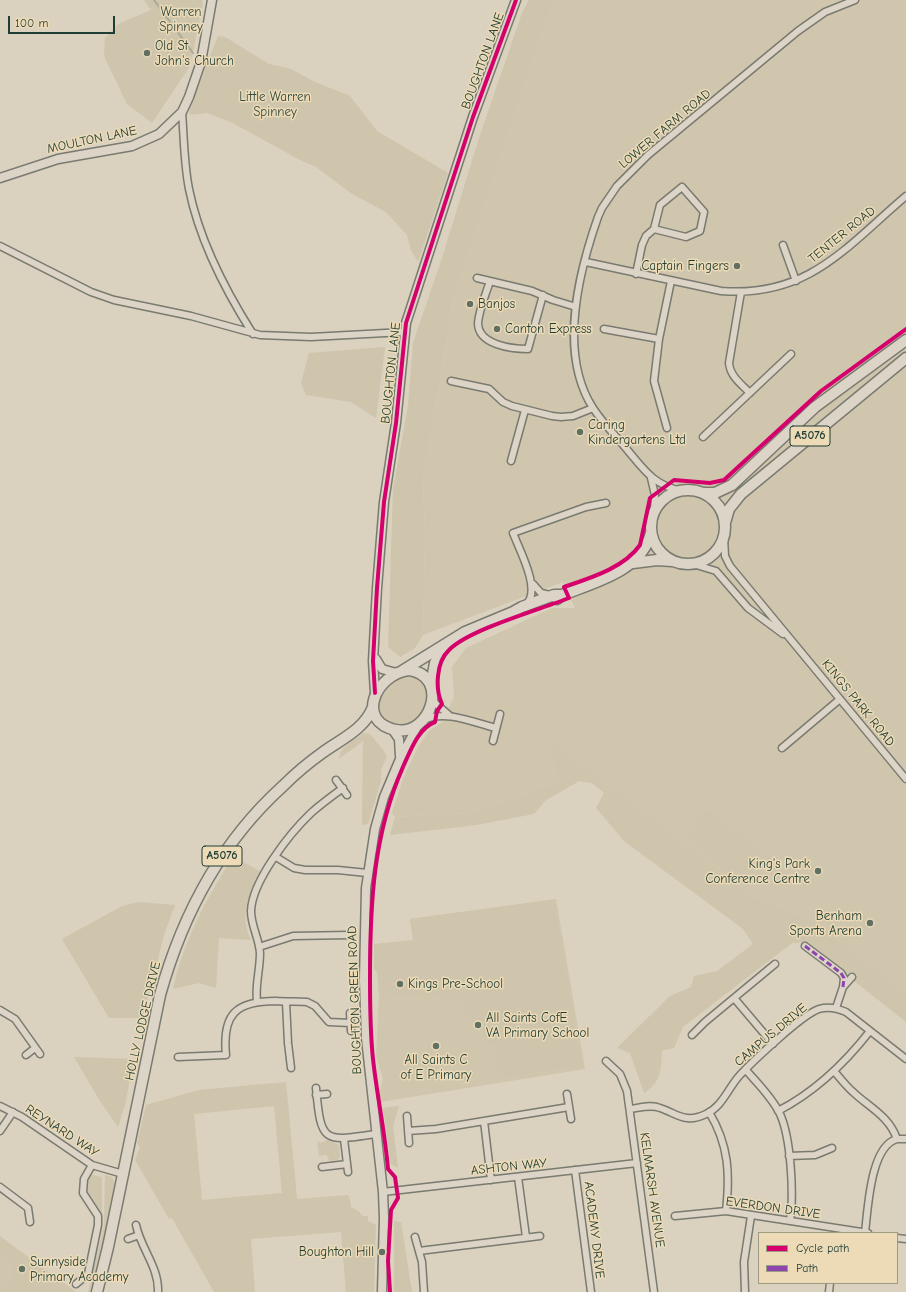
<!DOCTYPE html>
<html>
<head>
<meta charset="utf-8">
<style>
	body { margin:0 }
	#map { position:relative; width:906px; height:1292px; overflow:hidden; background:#dad1be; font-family:"Comic Neue",sans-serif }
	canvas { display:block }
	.legend { position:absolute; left:758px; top:1232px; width:140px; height:52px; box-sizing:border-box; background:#eddbb8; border:1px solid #9b9c83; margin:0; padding:5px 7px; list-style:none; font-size:12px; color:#1f3d34 }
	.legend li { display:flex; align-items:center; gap:8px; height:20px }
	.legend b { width:20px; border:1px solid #9b9c83 }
	.scale { position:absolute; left:8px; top:16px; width:107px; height:18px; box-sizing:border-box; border:2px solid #1f3d34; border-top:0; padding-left:5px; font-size:12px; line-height:14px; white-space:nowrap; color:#1f3d34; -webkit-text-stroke:3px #eddbb8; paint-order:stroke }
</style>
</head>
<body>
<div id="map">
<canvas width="906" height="1292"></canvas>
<ul class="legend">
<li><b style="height:5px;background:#d6006c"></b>Cycle path</li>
<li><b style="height:5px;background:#8e44ad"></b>Path</li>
</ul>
<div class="scale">100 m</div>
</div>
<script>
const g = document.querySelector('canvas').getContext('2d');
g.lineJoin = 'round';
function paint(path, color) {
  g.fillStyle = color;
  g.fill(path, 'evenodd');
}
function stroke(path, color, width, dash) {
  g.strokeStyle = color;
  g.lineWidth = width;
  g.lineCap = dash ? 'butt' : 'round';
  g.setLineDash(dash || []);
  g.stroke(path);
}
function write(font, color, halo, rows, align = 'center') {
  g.font = font + ' "Comic Neue",sans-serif';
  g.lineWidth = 3;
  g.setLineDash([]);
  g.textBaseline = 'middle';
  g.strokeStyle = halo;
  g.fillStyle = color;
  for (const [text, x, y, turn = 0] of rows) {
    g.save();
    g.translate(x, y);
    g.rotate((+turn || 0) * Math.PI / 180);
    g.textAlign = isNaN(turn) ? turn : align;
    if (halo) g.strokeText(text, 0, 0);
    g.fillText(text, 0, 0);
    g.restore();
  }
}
paint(new Path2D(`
	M 556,0 L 906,0 L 906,1022 L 550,741 L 558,782 L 470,813 L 395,817 L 392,813 L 403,779 L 418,747 L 429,731 L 441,723 L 454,697 L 452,667 L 466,648 L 552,608 L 575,608 L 563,582 L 423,635 L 425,534 L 423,480 L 454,296 L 546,22 Z
	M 556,899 L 585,1069 L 380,1102 L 379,1095 L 383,1079 L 376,1056 L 379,994 L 377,971 L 417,967 L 410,919 Z
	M 0,1236 L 20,1251 L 76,1292 L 0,1292 Z`), '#d0c6ad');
paint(new Path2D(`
	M 144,0 L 202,0 L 203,4 L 190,66 L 152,123 L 127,104 L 104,56 L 105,38 L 118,24 L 151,10 Z
	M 529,0 L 556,0 L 546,22 L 454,296 L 423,480 L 425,534 L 423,635 L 415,648 L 400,657 L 388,647 L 393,489 L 408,406 L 413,343 L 443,255 L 479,138 L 522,13 Z
	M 218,36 L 225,37 L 269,64 L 291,69 L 315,82 L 350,96 L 377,131 L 448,173 L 418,262 L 411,250 L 407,235 L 386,212 L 352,194 L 316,167 L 300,160 L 231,122 L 207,113 L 190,115 L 189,108 Z
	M 385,347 L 376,418 L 351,402 L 306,395 L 301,383 L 309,353 Z
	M 906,347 L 906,352 L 740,489 L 737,485 C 790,435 843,385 906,347 Z
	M659 527a31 31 0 1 1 62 0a31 31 0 1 1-62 0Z
	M 727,568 L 734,577 L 739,588 L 755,608 L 754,609 L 723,572 Z
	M 412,676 L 419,678 L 426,685 C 428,693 426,701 423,709 C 408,742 364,718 384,691 C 390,682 401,677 412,676 Z
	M 364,733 L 370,734 L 384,751 L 387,757 L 381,770 L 381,781 L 368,824 L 362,825 L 363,741 L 339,759 C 340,746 354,740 364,733 Z
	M 549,740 L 754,899 L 809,921 L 906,993 L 906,1021 L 809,942 L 792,943 L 683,1027 L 674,1048 L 662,1051 C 661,1070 661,1082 644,1093 L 630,1053 L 617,1048 L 670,996 L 691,987 L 694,976 L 717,971 L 753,944 L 743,929 L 624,841 L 596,808 L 604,793 L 592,783 L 579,781 L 545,801 L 534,814 L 476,825 L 390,835 L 395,817 L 470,813 L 558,782 Z
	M 708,810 L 770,859 L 748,887 L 686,838 Z
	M 233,857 L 260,871 C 249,893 239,916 251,940 L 219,938 L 216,988 L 199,983 L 173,989 C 184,940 206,899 233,857 Z
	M 553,900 L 581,1065 L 500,1078 L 496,1046 L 485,1040 L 483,1029 L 472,1021 L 473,1019 L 461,1012 L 465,1007 L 451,996 L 447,1001 L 439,995 L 379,994 L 378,975 L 374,968 L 374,944 L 413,940 L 410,919 Z
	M 138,902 L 175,905 L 164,935 L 143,1018 L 109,1018 L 62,939 L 122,906 Z
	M 74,1057 L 134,1059 L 125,1105 L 118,1127 L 100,1101 Z
	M 286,1082 L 297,1199 L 348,1195 L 350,1199 L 351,1207 L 358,1211 L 363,1216 L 368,1216 L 368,1221 L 376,1225 L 374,1292 L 346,1292 L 341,1232 L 251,1239 L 255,1292 L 214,1292 L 172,1218 L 169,1219 L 135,1160 L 140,1147 L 137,1143 L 146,1105 L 199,1090 ZM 274,1106 L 282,1193 L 202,1200 L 194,1114 Z
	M 399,1106 L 393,1126 L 398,1168 L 391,1164 L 383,1108 Z
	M 328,1140 L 339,1145 L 340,1156 L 338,1160 L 330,1161 L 326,1155 L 319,1156 L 317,1141 L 321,1143 Z
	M 92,1175 L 102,1177 L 102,1219 L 99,1212 L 86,1193 L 87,1179 Z
	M 105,1175 L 112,1177 L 116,1186 L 96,1280 L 92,1292 L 88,1292 L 104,1226 Z
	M 394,1221 L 401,1222 L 412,1292 L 394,1292 Z
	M 0,1236 L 15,1248 L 11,1254 L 13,1259 L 10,1264 L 0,1253 Z
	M 21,1252 L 76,1292 L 1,1292 C 9,1283 17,1280 12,1266 Z`), '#cec5ac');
stroke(new Path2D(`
	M 154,0 L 193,53`), '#abaa93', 2);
const minor = new Path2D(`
	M 182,112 C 184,138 184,164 189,189 C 199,239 225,290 253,334
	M 783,245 L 796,281
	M 0,246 L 91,292 L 114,300 L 191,316 L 260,335 L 311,337 L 404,332
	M 586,262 L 721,291 C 808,298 846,247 906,196
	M 636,274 L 642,245 L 646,236 L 654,229 L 660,205 L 682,187 L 704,212 L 700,231 L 686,237 L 654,229
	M 477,278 L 532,291 L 553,300 L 576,307
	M 490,281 C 486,294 479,310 478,323 C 478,345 512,349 528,349 L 543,295
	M 741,292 L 729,363 C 730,376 741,384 750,393
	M 604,329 L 659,339
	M 451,381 L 489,389 L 503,402 L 512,406 L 552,416 L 561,417 L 573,416 L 593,408
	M 667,428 L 654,381 L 659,339 L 671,281
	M 703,437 L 791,354
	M 511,461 L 525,410
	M 651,478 L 655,495 L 654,512
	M 682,491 C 652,485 643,468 624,446 C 614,434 602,422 593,408 C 558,354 578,274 598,217 L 602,208 L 617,186 L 648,155 L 798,31 L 825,12 L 855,0
	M 724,538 L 725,556 L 730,566 L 906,779
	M 693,564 L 716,571 L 748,608 L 783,634
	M 533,584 L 541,593 L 550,595
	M 526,604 C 542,591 519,549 513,533 L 586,507 L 606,503
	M 433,697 L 435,703 L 450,716
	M 424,720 C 446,709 474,723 496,728
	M 493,741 L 500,714
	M 782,748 L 840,699
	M 336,780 L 347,795
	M 276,857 L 294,868 L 305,870 L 338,870 L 367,873
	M 805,946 L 841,973 L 844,978 L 843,987
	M 259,947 L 293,936 L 350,935
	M 734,998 L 773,1044
	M 257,1001 C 255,985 260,970 260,953 C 259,938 251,926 251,911 C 252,881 290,833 311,813 C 321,804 332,796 343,788
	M 286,1002 L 288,1043 L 291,1068
	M 836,1008 L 843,987 L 852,977
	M 0,1010 L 15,1019 L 40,1054
	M 350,1013 L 351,1031
	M 692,1035 L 705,1022 L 775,964
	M 26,1055 L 35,1048
	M 178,1057 L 226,1055 C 222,1014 236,1001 276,1001 C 287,1002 297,1001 307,1002 L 315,1006 L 329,1022 L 350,1023
	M 606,1061 L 620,1074 L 627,1091 L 654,1292
	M 746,1070 C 757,1083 772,1097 780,1114 C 791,1138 794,1194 790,1221
	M 834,1071 C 840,1078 846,1086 853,1092 C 870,1108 889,1116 897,1139
	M 316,1088 C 321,1143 323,1142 376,1134
	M 567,1094 L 571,1119
	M 316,1095 L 327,1094
	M 0,1106 L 22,1117 L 92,1165 L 123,1174
	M 630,1109 C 639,1108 651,1104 660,1108 C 678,1114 685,1124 706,1114 C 723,1106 728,1088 740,1075 C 753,1061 803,1014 819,1009 C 829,1006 837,1008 846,1012 L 906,1059
	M 778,1111 C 815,1092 845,1063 870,1031
	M 709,1112 C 729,1145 730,1174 726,1211
	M 407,1116 L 409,1143
	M 0,1131 L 13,1112
	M 408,1131 L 436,1129 L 484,1121
	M 344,1139 L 348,1172
	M 789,1156 L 815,1155 L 832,1148
	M 322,1167 L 347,1164
	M 575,1170 L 591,1292
	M 518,1177 L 526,1237
	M 491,1180 L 484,1121 L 569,1107
	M 0,1187 L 28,1208 L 30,1222
	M 383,1192 L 637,1163
	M 675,1216 L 726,1211 L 868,1233
	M 136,1225 C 141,1249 159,1267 158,1292
	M 865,1232 C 868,1210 870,1146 897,1139 C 899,1139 903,1139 906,1139
	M 415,1237 L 422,1262 L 424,1292
	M 897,1238 L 906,1239
	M 128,1239 L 139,1235
	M 419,1251 L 540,1236
	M 76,1284 L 88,1274 L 98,1225 L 98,1216 L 83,1193 L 84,1179 L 92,1165
	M 745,1292 L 744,1262 L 751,1216
	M 829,1292 L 830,1283`);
const tertiary = new Path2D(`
	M 0,178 L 58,159 L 132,146 L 159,134 L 182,112 L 189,97 L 201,62 L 212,0
	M 376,659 L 382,669 L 396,673
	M 375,693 L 373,661 L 377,588 L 384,502 L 396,423 L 406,323 L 473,117 L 516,0
	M 392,729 L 399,739 L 400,756
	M 382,1292 L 384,1218 L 383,1192 L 366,1038 L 364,980 L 366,888 L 375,829 L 384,797 L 400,759 L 418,725`);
const primary = new Path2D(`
	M651 527a37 37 0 1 1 74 0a37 37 0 1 1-74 0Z
	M 704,493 L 715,493 L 732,485 L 815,407 L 906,340
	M 725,523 L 729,509 L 741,494 L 906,358
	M 633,563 L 657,560 L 672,561
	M 557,599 L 562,595 C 595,582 641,571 651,533
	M 409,670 C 451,676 430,737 396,730 C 355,722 375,674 409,670 Z
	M 402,671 L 465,632 L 513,612 L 522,607 L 554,595 L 562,595
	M 431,685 L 435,663 L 445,645
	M 97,1292 L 108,1247 L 160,995 C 182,916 221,842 283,786 C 295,774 308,763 322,753 C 341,739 364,730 373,707`);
stroke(minor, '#797a70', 9);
stroke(tertiary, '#797a70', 11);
stroke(primary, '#797a70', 13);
stroke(minor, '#dcd4c7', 6);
stroke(tertiary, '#dcd4c7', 8);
stroke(primary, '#dcd4c7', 10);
stroke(new Path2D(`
	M 805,946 L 841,973 L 844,978 L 843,987`), '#8e44ad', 3, [6, 3]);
stroke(new Path2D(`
	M 375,693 L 373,661 L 377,588 L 384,502 L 396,423 L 406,323 L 473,117 L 516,0
	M 390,1292 L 388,1261 L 391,1210 L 398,1198 L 395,1177 L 388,1169 C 385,1132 377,1096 373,1059 C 370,1032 370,1004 370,977 C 370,905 373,835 403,767 C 410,752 418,728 435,722 L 437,711 L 442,704 C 435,689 436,662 449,650 C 470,629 539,610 569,598 L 564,587 C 590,578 624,568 640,545 L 650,498 L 674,480 L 710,483 L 724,480 L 821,391 L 906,329`), '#d6006c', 4);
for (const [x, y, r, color] of [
	[147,53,4,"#607164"],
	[737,266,4,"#607164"],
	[470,304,4,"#607164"],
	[497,329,4,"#607164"],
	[580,432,4,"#607164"],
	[818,871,4,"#607164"],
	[870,923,4,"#607164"],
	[400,984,4,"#607164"],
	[478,1025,4,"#607164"],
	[436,1046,4,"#607164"],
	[382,1252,4,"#607164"],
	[22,1269,4,"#607164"]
]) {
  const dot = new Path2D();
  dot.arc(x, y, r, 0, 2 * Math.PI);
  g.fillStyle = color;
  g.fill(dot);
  stroke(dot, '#eddbb8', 1.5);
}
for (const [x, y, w] of [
	[810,436,40],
	[222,856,40]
]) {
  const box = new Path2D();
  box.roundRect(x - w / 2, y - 10, w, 20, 3);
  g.fillStyle = '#eddbb8';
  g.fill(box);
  stroke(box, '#1f3d34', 1);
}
write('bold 12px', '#1f3d34', null, [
	["A5076",810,436],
	["A5076",222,856]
]);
write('13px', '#304a3e', '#eddbb8', [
	["Warren",181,12],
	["Spinney",181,27],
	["Little Warren",275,97],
	["Spinney",275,112]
]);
write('13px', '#1f3d34', '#eddbb8', [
	["Old St",155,46],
	["John's Church",155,61],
	["Captain Fingers",729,266,"right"],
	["Banjos",478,304],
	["Canton Express",505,329],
	["Caring",588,425],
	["Kindergartens Ltd",588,440],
	["King's Park",810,864,"right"],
	["Conference Centre",810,879,"right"],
	["Benham",862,916,"right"],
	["Sports Arena",862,931,"right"],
	["Kings Pre-School",408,984],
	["All Saints CofE",486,1018],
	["VA Primary School",486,1033],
	["All Saints C",436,1060,"center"],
	["of E Primary",436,1075,"center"],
	["Boughton Hill",374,1252,"right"],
	["Sunnyside",30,1262],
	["Primary Academy",30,1277]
], 'left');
write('13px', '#1f3d34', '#eddbb8', [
	["BOUGHTON LANE",483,61,-70],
	["LOWER FARM ROAD",665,129,-40],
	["MOULTON LANE",92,140,-12],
	["TENTER ROAD",842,235,-39],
	["BOUGHTON LANE",391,373,-84],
	["KINGS PARK ROAD",858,703,51],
	["BOUGHTON GREEN ROAD",355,1000,-92],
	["HOLLY LODGE DRIVE",143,1021,-77],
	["CAMPUS DRIVE",771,1035,-40],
	["REYNARD WAY",62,1131,33],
	["ASHTON WAY",509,1167,-6],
	["KELMARSH AVENUE",652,1190,82],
	["EVERDON DRIVE",773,1208,8],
	["ACADEMY DRIVE",594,1230,83]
]);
</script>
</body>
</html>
